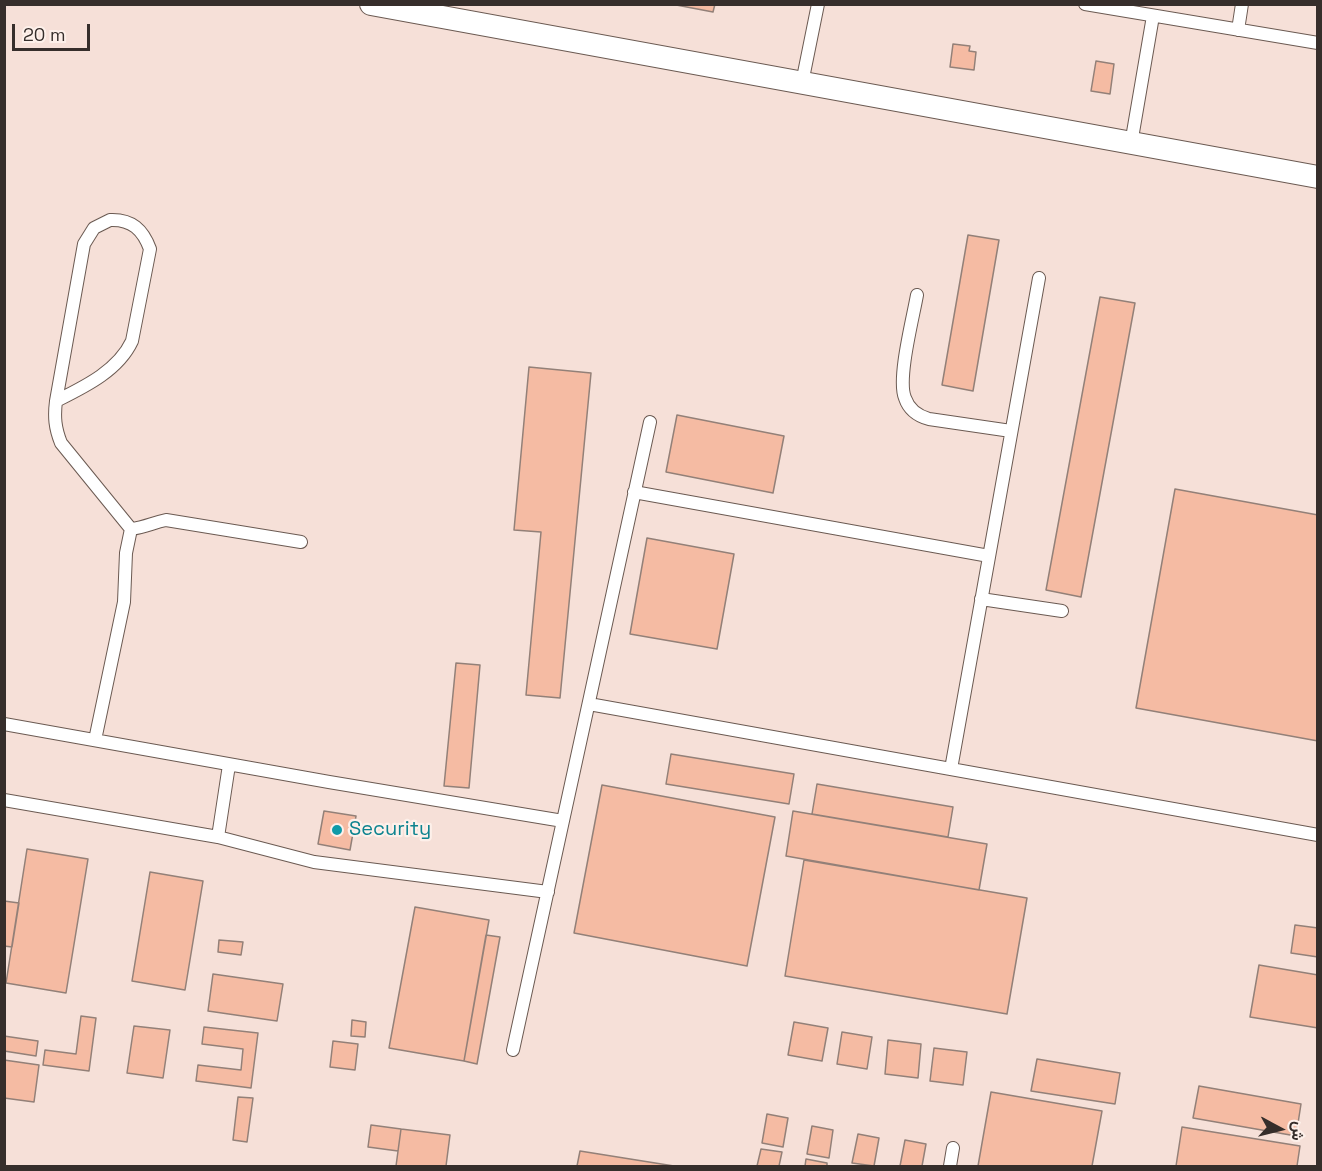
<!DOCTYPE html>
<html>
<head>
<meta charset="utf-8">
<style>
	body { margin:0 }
	#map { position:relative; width:1322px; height:1171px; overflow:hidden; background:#f6e0d8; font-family:"Space Grotesk",Vazirmatn,sans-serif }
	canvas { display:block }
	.frame { position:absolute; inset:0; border:6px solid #362e2b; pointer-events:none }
	.north { position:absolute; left:1250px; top:1099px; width:60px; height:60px; -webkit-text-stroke:4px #fdf0ea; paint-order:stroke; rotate:97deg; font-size:16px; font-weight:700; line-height:24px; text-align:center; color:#362e2b }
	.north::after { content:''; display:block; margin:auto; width:21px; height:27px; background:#362e2b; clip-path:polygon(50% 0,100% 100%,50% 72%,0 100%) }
	.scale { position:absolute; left:12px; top:24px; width:78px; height:27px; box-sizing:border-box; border:3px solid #362e2b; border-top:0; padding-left:8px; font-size:18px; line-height:21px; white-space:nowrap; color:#362e2b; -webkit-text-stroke:4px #fdf0ea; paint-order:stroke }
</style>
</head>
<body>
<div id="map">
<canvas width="1322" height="1171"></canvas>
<div class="frame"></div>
<div class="north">ش</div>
<div class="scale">20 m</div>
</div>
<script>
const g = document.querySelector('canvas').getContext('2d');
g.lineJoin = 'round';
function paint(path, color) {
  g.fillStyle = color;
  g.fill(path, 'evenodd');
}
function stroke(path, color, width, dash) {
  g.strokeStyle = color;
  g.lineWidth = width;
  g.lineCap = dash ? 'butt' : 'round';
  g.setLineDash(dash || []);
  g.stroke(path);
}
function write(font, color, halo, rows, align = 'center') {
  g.font = font + ' "Space Grotesk",sans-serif';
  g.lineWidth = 4.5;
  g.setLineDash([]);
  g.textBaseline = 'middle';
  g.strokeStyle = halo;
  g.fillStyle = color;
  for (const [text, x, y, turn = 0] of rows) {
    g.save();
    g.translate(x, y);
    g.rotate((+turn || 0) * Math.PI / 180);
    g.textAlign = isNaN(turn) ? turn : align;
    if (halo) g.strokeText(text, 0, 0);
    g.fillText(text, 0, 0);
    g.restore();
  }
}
const building = new Path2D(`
	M 671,4 L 715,4 L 713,12 Z
	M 953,44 L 970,46 L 969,51 L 976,52 L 974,70 L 950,67 Z
	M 1096,61 L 1114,64 L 1110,94 L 1091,91 Z
	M 968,235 L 999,240 L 973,391 L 942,385 Z
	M 1100,297 L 1135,303 L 1081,597 L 1046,590 Z
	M 529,367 L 591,373 L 560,698 L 526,695 L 541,532 L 514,530 Z
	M 677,415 L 784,436 L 773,493 L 666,472 Z
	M 1175,489 L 1318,515 L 1318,741 L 1136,708 Z
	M 647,538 L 734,554 L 717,649 L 630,634 Z
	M 456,663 L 480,665 L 469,788 L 444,786 Z
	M 671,754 L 794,774 L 789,804 L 666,784 Z
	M 817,784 L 953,807 L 948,837 L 812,814 Z
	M 602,785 L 775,817 L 747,966 L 574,933 Z
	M 324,811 L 356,816 L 350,850 L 318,844 Z
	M 793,811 L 987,844 L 979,890 L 786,856 Z
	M 27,849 L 88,859 L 66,993 L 6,983 Z
	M 804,860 L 1027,898 L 1007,1014 L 785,976 Z
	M 150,872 L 203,881 L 185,990 L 132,981 Z
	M 4,901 L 19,903 L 12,947 L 4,946 Z
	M 415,907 L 489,920 L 464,1061 L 389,1048 Z
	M 1295,925 L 1318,928 L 1318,957 L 1291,953 Z
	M 486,935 L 500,937 L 477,1064 L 464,1061 Z
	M 219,940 L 243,942 L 241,955 L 218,952 Z
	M 1259,965 L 1318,975 L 1318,1028 L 1250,1017 Z
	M 213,974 L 283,984 L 277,1021 L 208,1011 Z
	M 81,1016 L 96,1018 L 89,1071 L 43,1065 L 45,1050 L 76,1054 Z
	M 352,1020 L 366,1022 L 365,1037 L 351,1036 Z
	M 794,1022 L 828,1028 L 822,1061 L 788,1055 Z
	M 134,1026 L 170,1030 L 163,1078 L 127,1073 Z
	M 204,1027 L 258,1033 L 251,1088 L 196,1081 L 198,1065 L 241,1070 L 243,1049 L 202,1044 Z
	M 842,1032 L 872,1037 L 867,1069 L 837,1064 Z
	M 4,1036 L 38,1041 L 36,1056 L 4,1051 Z
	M 888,1040 L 921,1044 L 918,1078 L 885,1074 Z
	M 333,1041 L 358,1044 L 355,1070 L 330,1067 Z
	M 934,1048 L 967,1052 L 963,1085 L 930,1081 Z
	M 1037,1059 L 1120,1073 L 1115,1104 L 1031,1091 Z
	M 4,1060 L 39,1065 L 34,1102 L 4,1098 Z
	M 1199,1086 L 1301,1104 L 1296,1136 L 1193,1118 Z
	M 991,1092 L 1102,1111 L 1092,1166 L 978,1166 Z
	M 238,1097 L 253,1098 L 247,1142 L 233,1140 Z
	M 767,1114 L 788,1118 L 783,1147 L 762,1143 Z
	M 371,1125 L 401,1129 L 398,1151 L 368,1147 Z
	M 812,1126 L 833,1130 L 829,1158 L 807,1154 Z
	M 1182,1127 L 1300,1146 L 1297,1166 L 1176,1166 Z
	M 401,1129 L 450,1135 L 446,1166 L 396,1166 Z
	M 858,1134 L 879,1138 L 874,1166 L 852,1163 Z
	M 905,1140 L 926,1144 L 922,1166 L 900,1166 Z
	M 761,1149 L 782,1152 L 779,1166 L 757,1166 Z
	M 580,1151 L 674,1166 L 577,1166 Z
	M 806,1159 L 827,1163 L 827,1166 L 805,1166 Z`);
paint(building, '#f5bba3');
stroke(building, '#938078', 1.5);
const service = new Path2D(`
	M 1085,4 L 1318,43
	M 1238,30 L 1242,4
	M 802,83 L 818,4
	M 1131,144 L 1153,16
	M 110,220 C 132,219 143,230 150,249 L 132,341 C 118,371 84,387 56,401 L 84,244 L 94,228 Z
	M 917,295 C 913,318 897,379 905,398 C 909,410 918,416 929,419 L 1011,431
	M 56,401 C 54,417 55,428 61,443 L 131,529
	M 634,492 L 989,556
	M 981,599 L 1062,611
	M 589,704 L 1318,835
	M 4,724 L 329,782 L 563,821
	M 95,740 L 124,602 L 126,553 L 131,529 C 146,527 152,523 166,520 L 301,542
	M 951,769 L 1039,278
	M 4,800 L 218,837 L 314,862 L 548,892
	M 218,837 L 229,765
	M 513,1050 L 650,422
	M 950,1166 L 953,1148`);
const minor = new Path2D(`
	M 371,4 L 1318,177`);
stroke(service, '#6b5a52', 14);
stroke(minor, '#6b5a52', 24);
stroke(service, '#fff', 12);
stroke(minor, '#fff', 22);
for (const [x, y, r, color] of [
	[337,830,6,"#0f9aa8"]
]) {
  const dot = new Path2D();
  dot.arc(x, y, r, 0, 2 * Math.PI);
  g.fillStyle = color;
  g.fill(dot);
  stroke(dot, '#fdf0ea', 2);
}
write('20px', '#0d838f', '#fdf0ea', [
	["Security",349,830]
], 'left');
</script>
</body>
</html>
